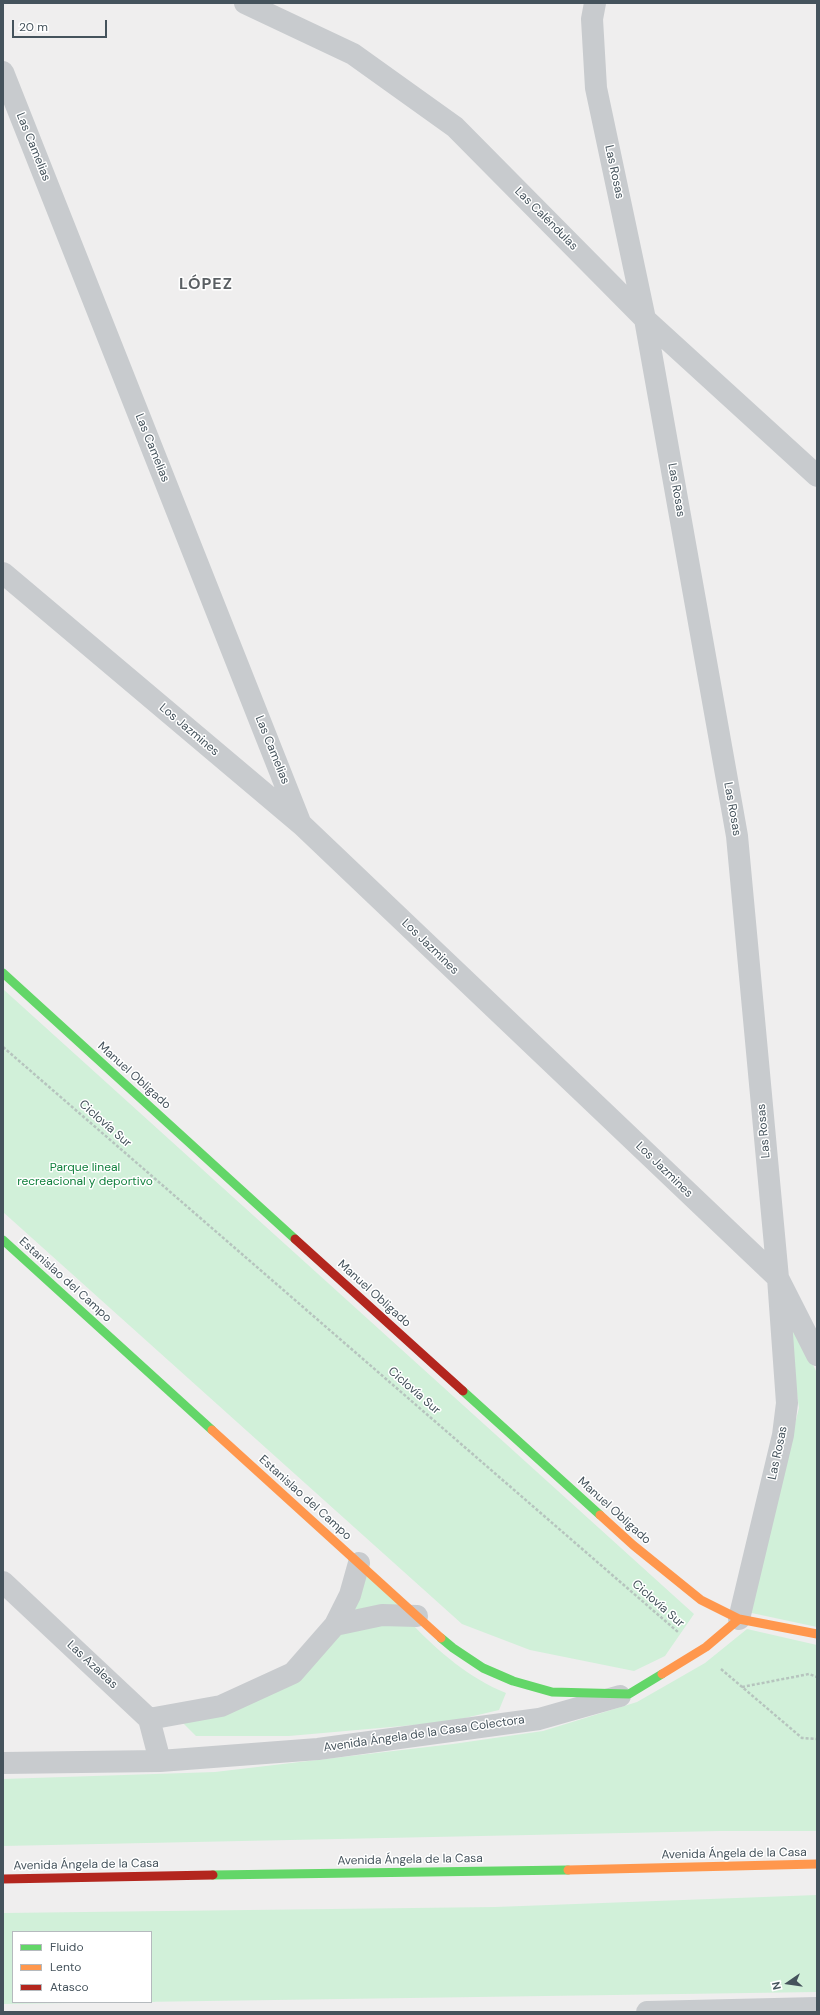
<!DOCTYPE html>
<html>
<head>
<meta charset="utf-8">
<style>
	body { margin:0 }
	#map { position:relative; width:820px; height:2015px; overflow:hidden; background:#efeeee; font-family:"DM Sans",sans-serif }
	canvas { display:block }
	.frame { position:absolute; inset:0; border:4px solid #45535c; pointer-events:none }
	.legend { position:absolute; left:12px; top:1931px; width:140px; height:72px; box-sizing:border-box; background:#fff; border:1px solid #b5babe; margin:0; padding:5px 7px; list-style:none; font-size:12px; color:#45535c }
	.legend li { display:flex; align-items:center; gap:8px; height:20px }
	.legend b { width:20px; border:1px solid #b5babe }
	.north { position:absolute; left:768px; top:1963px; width:40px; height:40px; -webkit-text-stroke:3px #fff; paint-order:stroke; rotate:257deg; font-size:11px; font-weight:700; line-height:16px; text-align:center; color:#45535c }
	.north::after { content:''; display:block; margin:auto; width:14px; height:18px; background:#45535c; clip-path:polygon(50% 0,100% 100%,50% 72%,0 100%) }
	.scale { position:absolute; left:12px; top:20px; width:95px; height:18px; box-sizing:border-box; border:2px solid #45535c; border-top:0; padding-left:5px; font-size:12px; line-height:14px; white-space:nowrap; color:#45535c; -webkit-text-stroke:3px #fff; paint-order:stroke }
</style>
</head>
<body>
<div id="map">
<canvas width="820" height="2015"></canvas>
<div class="frame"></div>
<ul class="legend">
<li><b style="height:5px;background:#63d668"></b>Fluido</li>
<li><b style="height:5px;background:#ff974d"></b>Lento</li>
<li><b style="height:5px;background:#b3261e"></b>Atasco</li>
</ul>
<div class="north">N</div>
<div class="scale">20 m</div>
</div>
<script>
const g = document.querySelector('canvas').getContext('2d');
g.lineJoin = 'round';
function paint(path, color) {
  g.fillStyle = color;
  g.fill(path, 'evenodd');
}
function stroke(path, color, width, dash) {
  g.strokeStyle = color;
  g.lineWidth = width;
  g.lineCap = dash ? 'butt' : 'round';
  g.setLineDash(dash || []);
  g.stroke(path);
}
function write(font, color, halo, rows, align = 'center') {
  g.font = font + ' "DM Sans",sans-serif';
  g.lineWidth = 3;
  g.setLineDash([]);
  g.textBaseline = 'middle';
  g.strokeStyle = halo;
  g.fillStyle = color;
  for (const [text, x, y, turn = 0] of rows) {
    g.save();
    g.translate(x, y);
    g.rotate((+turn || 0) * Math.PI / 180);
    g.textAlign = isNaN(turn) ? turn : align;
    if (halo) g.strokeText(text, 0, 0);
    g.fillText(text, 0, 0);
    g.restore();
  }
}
paint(new Path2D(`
	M 3,989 L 694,1614 L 665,1656 L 634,1671 L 530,1650 L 462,1624 L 3,1212 Z
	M 785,1308 L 817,1373 L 817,1627 L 747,1612 L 799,1408 Z
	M 361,1570 L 406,1610 L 346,1616 Z
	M 381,1623 L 412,1624 C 439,1652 469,1678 506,1693 L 499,1710 L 448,1722 L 289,1736 L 196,1736 L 181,1721 L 224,1714 L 339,1633 Z
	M 747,1629 L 817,1645 L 817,1831 L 720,1831 L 3,1846 L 3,1779 L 215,1772 L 453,1744 L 543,1731 L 637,1702 L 705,1663 Z
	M 817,1895 L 817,1992 L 3,2004 L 3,1913 L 495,1907 ZM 13,1932 L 151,1932 L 151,2002 L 13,2002 Z`), '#d1f0d9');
stroke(new Path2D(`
	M 3,1047 L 678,1632
	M 721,1669 L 802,1738 L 817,1739
	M 742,1687 L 809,1674 L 817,1677`), '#b6c4be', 2.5, [3, 2]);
stroke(new Path2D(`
	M 245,3 L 353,54 L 455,127 L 645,319 L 817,476
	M 595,3 L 592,19 L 596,88 L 645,319 L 737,836 L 778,1278 L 787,1403 L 783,1435 L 739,1619
	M 3,72 L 300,822
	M 3,573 L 302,825 L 778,1278 L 817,1355
	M 3,1582 L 149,1719 L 160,1761
	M 335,1625 L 382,1615 L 417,1616
	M 149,1719 L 221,1706 L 293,1673 L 335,1625 L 350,1595 L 359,1563
	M 3,1763 L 160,1761 L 318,1749 L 539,1719 L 620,1696
	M 647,2012 L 817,2008`), '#c8cbce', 22);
stroke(new Path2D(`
	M 3,973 L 295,1239
	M 3,1240 L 212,1430
	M 463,1391 L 600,1515
	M 441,1638 L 453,1648 L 483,1668 L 513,1681 L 552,1692 L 629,1694 L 662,1674
	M 213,1875 L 568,1870`), '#63d668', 9);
stroke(new Path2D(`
	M 212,1430 L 441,1638
	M 600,1515 L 633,1545 L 701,1600 L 739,1619 L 817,1634
	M 662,1674 L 706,1647 L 739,1619
	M 568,1870 L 817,1864`), '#ff974d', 9);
stroke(new Path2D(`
	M 295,1239 L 463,1391
	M 3,1879 L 213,1875`), '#b3261e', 9);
write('12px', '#45535c', '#fff', [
	["Las Camelias",33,147,68],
	["Las Rosas",614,172,78],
	["Las Caléndulas",546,219,45],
	["Las Camelias",152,448,68],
	["Las Rosas",676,490,80],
	["Los Jazmines",189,730,40],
	["Las Camelias",272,750,68],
	["Las Rosas",732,809,80],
	["Los Jazmines",430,947,44],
	["Manuel Obligado",134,1076,42],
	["Ciclovía Sur",105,1124,41],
	["Las Rosas",764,1131,-95],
	["Los Jazmines",664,1170,44],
	["Estanislao del Campo",65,1280,42],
	["Manuel Obligado",374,1294,42],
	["Ciclovía Sur",414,1391,41],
	["Las Rosas",778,1453,-78],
	["Estanislao del Campo",305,1498,42],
	["Manuel Obligado",614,1511,42],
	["Ciclovía Sur",658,1604,41],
	["Las Azaleas",92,1665,43],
	["Avenida Ángela de la Casa Colectora",424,1734,-8],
	["Avenida Ángela de la Casa",734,1854,-1],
	["Avenida Ángela de la Casa",410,1860,-1],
	["Avenida Ángela de la Casa",86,1865,-1]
]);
write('12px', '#11813d', '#fff', [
	["Parque lineal",85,1168],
	["recreacional y deportivo",85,1182]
]);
g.letterSpacing = '1px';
write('bold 16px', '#5a5f63', '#fff', [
	["LÓPEZ",206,285]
]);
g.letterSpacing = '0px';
</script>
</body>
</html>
